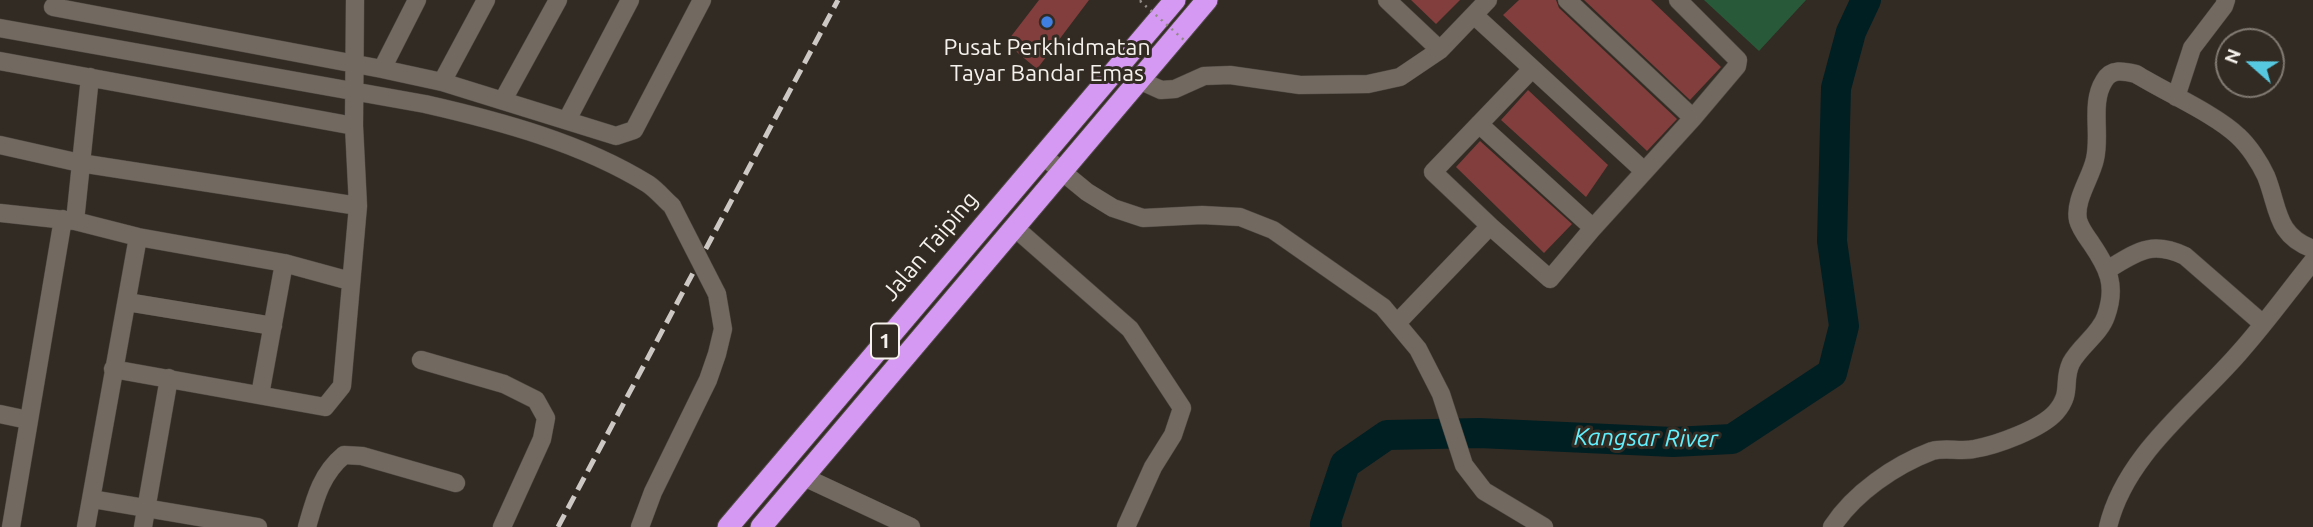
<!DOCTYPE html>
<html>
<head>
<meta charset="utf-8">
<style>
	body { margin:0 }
	#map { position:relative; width:2313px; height:527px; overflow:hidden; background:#322b23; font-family:Ubuntu,sans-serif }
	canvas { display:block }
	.north { position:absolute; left:2215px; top:28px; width:70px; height:70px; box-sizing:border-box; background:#322b23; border:2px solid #807a73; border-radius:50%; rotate:291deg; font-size:19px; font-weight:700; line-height:28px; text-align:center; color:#f5f1ec }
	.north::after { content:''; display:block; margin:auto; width:24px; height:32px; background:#56c9e1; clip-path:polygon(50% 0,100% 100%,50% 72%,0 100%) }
</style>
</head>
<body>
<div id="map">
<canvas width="2313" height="527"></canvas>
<div class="north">N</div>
</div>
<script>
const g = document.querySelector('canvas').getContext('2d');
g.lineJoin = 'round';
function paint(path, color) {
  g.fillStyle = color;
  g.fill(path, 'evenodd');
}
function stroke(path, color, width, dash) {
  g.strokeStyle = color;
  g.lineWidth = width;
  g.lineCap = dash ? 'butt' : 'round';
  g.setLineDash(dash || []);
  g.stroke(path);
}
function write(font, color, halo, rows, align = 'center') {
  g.font = font + ' Ubuntu,sans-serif';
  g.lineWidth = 6;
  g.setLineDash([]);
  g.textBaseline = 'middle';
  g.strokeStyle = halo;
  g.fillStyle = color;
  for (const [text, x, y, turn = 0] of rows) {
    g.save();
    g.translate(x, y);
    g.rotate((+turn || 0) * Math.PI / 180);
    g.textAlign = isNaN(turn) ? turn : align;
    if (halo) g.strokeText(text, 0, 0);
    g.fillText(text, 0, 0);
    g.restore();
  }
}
paint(new Path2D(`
	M 1704,0 L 1806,0 L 1759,51 Z`), '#285939');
stroke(new Path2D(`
	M 1327,527 L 1325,524 L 1345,464 L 1387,435 L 1479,433 L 1673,442 L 1732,439 L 1832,373 L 1844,326 L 1832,241 L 1836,88 L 1851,32 L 1866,0`), '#001f23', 30);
paint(new Path2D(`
	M 1039,0 L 1089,0 L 1037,69 L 1006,43 Z
	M 1411,0 L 1460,0 L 1436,24 Z
	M 1519,0 L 1556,0 L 1559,8 L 1677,119 L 1647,151 L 1503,15 Z
	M 1584,0 L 1651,0 L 1721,67 L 1690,100 Z
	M 1528,90 L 1608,165 L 1586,197 L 1501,120 Z
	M 1480,141 L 1572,224 L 1544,253 L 1456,167 Z`), '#813e3d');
const minor = new Path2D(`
	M 1387,0 L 1440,50
	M 1567,0 L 1693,118
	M 53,7 L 382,69 L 417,0
	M 1474,15 L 1644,171
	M 0,28 L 425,104 C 500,121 582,143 648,184 C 657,190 664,199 672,206
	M 0,61 L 354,126
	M 382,69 L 442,82 L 616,136 L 634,130 L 702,0
	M 1532,69 L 1433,172 L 1490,226 L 1550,279 L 1593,228 L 1693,118 L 1737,66 L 1738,60 L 1678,0
	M 1139,80 L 1161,90 L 1175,89 L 1204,76 L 1230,75 L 1300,85 L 1368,84 L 1400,77 L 1440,50 L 1488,0
	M 442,82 L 486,0
	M 2176,97 L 2192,48 L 2224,6 L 2226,0
	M 503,100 L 558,0
	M 567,120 L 630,0
	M 1479,124 L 1593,228
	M 0,145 L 80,163 L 358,206
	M 1042,155 L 1087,192 L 1113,208 L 1143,218 L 1202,215 L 1240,217 L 1273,230 L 1383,307 L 1418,349 L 1441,394 L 1464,465 L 1484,491 L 1544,527
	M 0,213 L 75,221 L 138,237 L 284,263 L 350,281
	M 75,221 L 90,77
	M 1014,227 L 1130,329 L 1182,408 L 1173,435 L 1153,467 L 1126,527
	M 2107,270 C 2137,252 2151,240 2185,256 L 2263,324
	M 127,302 L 273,326
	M 1397,323 L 1490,226
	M 421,360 L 504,384 L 536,400 L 546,418 L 542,439 L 502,527
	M 113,369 L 325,407 L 342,386 L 358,206 L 354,126 L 355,0
	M 260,395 L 284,263
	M 0,414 L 28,420
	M 804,477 L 911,527
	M 92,499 L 258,527
	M 11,527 L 63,219
	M 86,527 L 138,237
	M 143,527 L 169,378
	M 307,527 C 315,499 321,474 344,455 L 362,456 L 456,483
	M 640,527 L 653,492 L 708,380 L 717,354 L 723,329 L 717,294
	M 1832,527 C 1854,493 1895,465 1932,451 C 1945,447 1961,452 1974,449 C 1997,445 2041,429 2056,412 C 2073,392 2062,382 2071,363 C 2080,346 2100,334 2106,316 C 2117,285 2108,268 2091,243 C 2086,236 2080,228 2078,220 C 2074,200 2091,178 2095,159 C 2101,134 2090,103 2104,81 C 2111,68 2124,71 2136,74 C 2165,92 2215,114 2238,136 C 2249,146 2260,163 2266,176 C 2279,208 2275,235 2313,249
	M 2108,527 C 2125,455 2193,406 2239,353 C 2265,324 2288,292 2313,261`);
const highway = new Path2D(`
	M 728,527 L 1175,0
	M 761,527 L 1207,0`);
stroke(minor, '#4e4842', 19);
stroke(highway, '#4e4842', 23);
stroke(new Path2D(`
	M 1140,1 L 1141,0`), '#928c86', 2.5, [2, 5]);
stroke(minor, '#726a61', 18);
stroke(highway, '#d598f3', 21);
stroke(new Path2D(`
	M 558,527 L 838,0`), '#cdc8c3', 5, [14, 7]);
const minorBridge = new Path2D(`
	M 672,206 L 717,294`);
stroke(minorBridge, '#4e4842', 19, []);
stroke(new Path2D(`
	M 1140,1 L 1184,40`), '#928c86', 2.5, [2, 5]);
stroke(minorBridge, '#726a61', 18);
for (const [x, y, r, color] of [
	[1047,22,7,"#3f7fe0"]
]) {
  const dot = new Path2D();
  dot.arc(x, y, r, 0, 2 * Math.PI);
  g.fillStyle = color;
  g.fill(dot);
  stroke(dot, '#322b23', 2.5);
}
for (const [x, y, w] of [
	[885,341,28]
]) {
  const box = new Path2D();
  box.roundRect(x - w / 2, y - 17.5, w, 35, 5);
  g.fillStyle = '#322b23';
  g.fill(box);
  stroke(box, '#f5f1ec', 2);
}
write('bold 21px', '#f5f1ec', null, [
	["1",885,341]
]);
write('23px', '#f5f1ec', '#322b23', [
	["Pusat Perkhidmatan",1047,47],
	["Tayar Bandar Emas",1047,73]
]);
write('23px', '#f5f1ec', '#322b23', [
	["Jalan Taiping",930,246,-50]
]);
write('italic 24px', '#61f0fe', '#322b23', [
	["Kangsar River",1646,438,1]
]);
</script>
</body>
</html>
